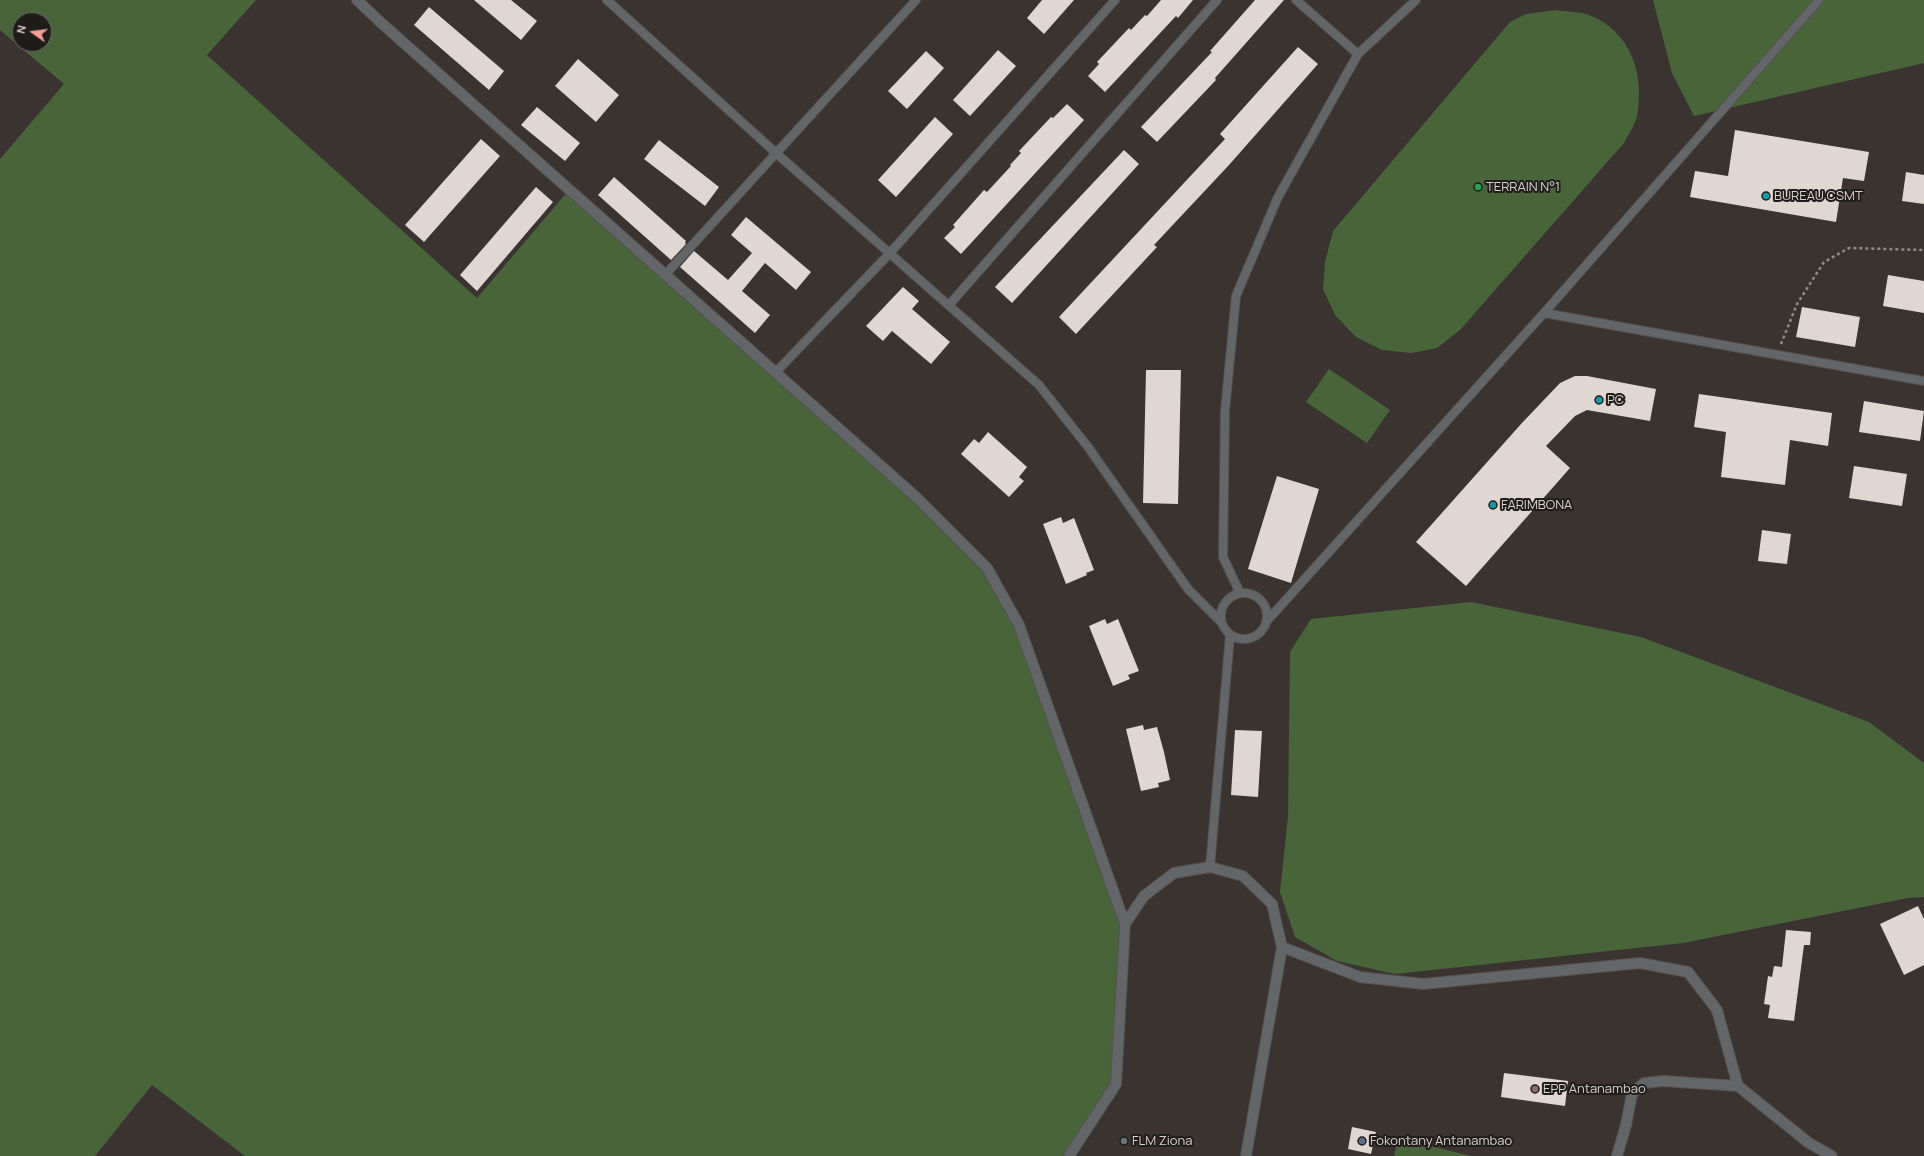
<!DOCTYPE html>
<html>
<head>
<meta charset="utf-8">
<style>
	body { margin:0 }
	#map { position:relative; width:1924px; height:1156px; overflow:hidden; background:#3b3330; font-family:Manrope,sans-serif }
	canvas { display:block }
	.north { position:absolute; left:12px; top:12px; width:40px; height:40px; box-sizing:border-box; background:#1f1c1a; border:1px solid #696563; border-radius:50%; rotate:284deg; font-size:11px; font-weight:700; line-height:16px; text-align:center; color:#d8d3d1 }
	.north::after { content:''; display:block; margin:auto; width:14px; height:18px; background:#f59c95; clip-path:polygon(50% 0,100% 100%,50% 72%,0 100%) }
</style>
</head>
<body>
<div id="map">
<canvas width="1924" height="1156"></canvas>
<div class="north">N</div>
</div>
<script>
const g = document.querySelector('canvas').getContext('2d');
g.lineJoin = 'round';
function paint(path, color) {
  g.fillStyle = color;
  g.fill(path, 'evenodd');
}
function stroke(path, color, width, dash) {
  g.strokeStyle = color;
  g.lineWidth = width;
  g.lineCap = dash ? 'butt' : 'round';
  g.setLineDash(dash || []);
  g.stroke(path);
}
function write(font, color, halo, rows, align = 'center') {
  g.font = font + ' Manrope,sans-serif';
  g.lineWidth = 4;
  g.setLineDash([]);
  g.textBaseline = 'middle';
  g.strokeStyle = halo;
  g.fillStyle = color;
  for (const [text, x, y, turn = 0] of rows) {
    g.save();
    g.translate(x, y);
    g.rotate((+turn || 0) * Math.PI / 180);
    g.textAlign = isNaN(turn) ? turn : align;
    if (halo) g.strokeText(text, 0, 0);
    g.fillText(text, 0, 0);
    g.restore();
  }
}
paint(new Path2D(`
	M 0,0 L 256,0 L 207,55 L 477,298 L 569,190 L 916,497 L 987,568 L 1019,625 L 1125,924 L 1116,1084 L 1069,1156 L 245,1156 L 152,1085 L 95,1156 L 0,1156 L 0,159 L 64,84 L 0,30 ZM 20,20 L 44,20 L 44,44 L 20,44 Z
	M 1653,0 L 1924,0 L 1924,63 L 1694,116 L 1672,73 Z
	M 1556,10 C 1566,12 1580,11 1589,15 C 1631,31 1645,75 1637,116 C 1635,125 1628,135 1624,143 L 1460,330 L 1437,348 L 1411,353 L 1382,350 L 1356,337 L 1335,315 L 1323,289 L 1325,262 L 1333,231 L 1510,22 L 1526,14 Z
	M 1329,369 L 1390,410 L 1367,443 L 1306,402 Z
	M 1471,602 L 1641,637 L 1869,722 L 1924,763 L 1924,897 L 1908,898 L 1683,943 L 1395,974 L 1337,961 L 1295,937 L 1280,892 L 1288,816 L 1290,652 L 1311,619 Z
	M 1398,1138 L 1471,1156 L 1394,1156 Z`), '#48653a');
paint(new Path2D(`
	M 474,0 L 511,0 L 537,21 L 521,40 Z
	M 1042,0 L 1074,0 L 1044,34 L 1027,18 Z
	M 1161,0 L 1193,0 L 1178,18 L 1176,16 L 1105,92 L 1088,76 L 1099,64 L 1097,62 L 1129,28 L 1131,30 L 1145,15 L 1147,16 Z
	M 1255,0 L 1284,0 L 1215,78 L 1216,80 L 1157,142 L 1141,127 L 1212,52 L 1210,51 Z
	M 429,7 L 504,71 L 489,90 L 414,25 Z
	M 1298,47 L 1318,64 L 1229,165 L 1154,245 L 1157,247 L 1076,334 L 1059,317 L 1225,139 L 1220,134 Z
	M 998,50 L 1016,66 L 970,116 L 953,100 Z
	M 926,51 L 944,68 L 907,109 L 888,91 Z
	M 578,59 L 619,95 L 596,122 L 555,86 Z
	M 1067,104 L 1084,120 L 961,254 L 944,238 L 955,227 L 953,225 L 984,190 L 987,192 L 1011,166 L 1010,165 L 1021,153 L 1019,151 L 1051,117 L 1053,118 Z
	M 537,107 L 580,143 L 565,161 L 521,125 Z
	M 935,117 L 953,134 L 896,197 L 878,180 Z
	M 1735,130 L 1869,152 L 1864,181 L 1843,178 L 1836,222 L 1690,197 L 1695,171 L 1728,176 Z
	M 481,139 L 500,156 L 424,242 L 405,225 Z
	M 659,140 L 719,187 L 705,206 L 644,159 Z
	M 1124,150 L 1139,164 L 1012,303 L 995,287 Z
	M 1906,172 L 1924,175 L 1924,204 L 1902,201 Z
	M 614,177 L 686,241 L 685,243 L 686,244 L 671,260 L 598,195 Z
	M 536,187 L 553,202 L 477,291 L 460,275 Z
	M 746,217 L 811,272 L 796,290 L 765,263 L 742,291 L 770,315 L 755,333 L 680,267 L 694,251 L 728,280 L 752,253 L 731,235 Z
	M 1888,275 L 1924,281 L 1924,313 L 1883,306 Z
	M 903,287 L 919,301 L 912,309 L 950,342 L 931,364 L 892,331 L 883,341 L 866,326 Z
	M 1802,307 L 1860,317 L 1855,347 L 1796,337 Z
	M 1146,370 L 1181,370 L 1178,504 L 1143,503 Z
	M 1575,376 L 1587,376 L 1656,389 L 1650,421 L 1587,410 L 1575,416 L 1546,446 L 1570,468 L 1466,586 L 1416,542 L 1521,424 L 1560,383 Z
	M 1699,394 L 1832,413 L 1828,446 L 1790,440 L 1785,485 L 1721,477 L 1726,432 L 1694,427 Z
	M 1864,401 L 1924,411 L 1920,441 L 1859,432 Z
	M 988,432 L 1027,467 L 1019,477 L 1024,481 L 1009,497 L 961,454 L 974,439 L 979,443 Z
	M 1854,466 L 1907,474 L 1902,506 L 1849,498 Z
	M 1277,476 L 1319,489 L 1291,583 L 1248,569 Z
	M 1061,517 L 1063,523 L 1074,518 L 1094,570 L 1086,573 L 1087,575 L 1066,584 L 1043,524 Z
	M 1762,530 L 1791,534 L 1787,564 L 1758,561 Z
	M 1105,619 L 1107,624 L 1118,619 L 1139,671 L 1128,675 L 1130,679 L 1113,686 L 1089,626 Z
	M 1143,725 L 1144,730 L 1157,727 L 1164,752 L 1170,780 L 1158,783 L 1159,787 L 1141,791 L 1126,729 Z
	M 1235,730 L 1262,731 L 1258,797 L 1231,795 Z
	M 1918,906 L 1924,919 L 1924,965 L 1904,975 L 1880,924 Z
	M 1786,930 L 1811,932 L 1810,945 L 1804,945 L 1794,1021 L 1768,1018 L 1770,1005 L 1764,1004 L 1768,976 L 1772,977 L 1774,966 L 1782,967 Z
	M 1504,1073 L 1568,1081 L 1565,1106 L 1501,1097 Z
	M 1352,1127 L 1376,1132 L 1371,1154 L 1348,1149 Z`), '#e0d6d2');
const service = new Path2D(`
	M 607,0 L 776,153 L 1039,385 L 1088,447 L 1188,589 L 1222,623
	M 1296,0 L 1358,54
	M 665,275 L 916,0
	M 949,305 L 1217,0
	M 1544,313 L 1924,381
	M 775,373 L 890,253 L 1115,0
	M 1240,593 L 1223,557 L 1225,411 L 1236,296 L 1278,197 L 1358,54 L 1416,0
	M1221 616a23 23 0 1 1 46 0a23 23 0 1 1-46 0Z
	M 1266,622 L 1544,313 L 1819,0
	M 1210,867 L 1230,635`);
const minor = new Path2D(`
	M 357,0 L 378,20 L 916,497 L 987,568 L 1019,625 L 1125,924 L 1116,1084 L 1069,1156
	M 1125,924 L 1144,896 L 1174,873 L 1210,867 L 1243,876 L 1272,904 L 1282,947 L 1360,977 L 1423,984 L 1640,963 L 1688,972 L 1717,1010 L 1738,1086 L 1809,1143 L 1832,1156
	M 1246,1156 L 1282,947
	M 1617,1156 L 1626,1125 L 1632,1094 L 1644,1083 L 1663,1081 L 1738,1086`);
stroke(service, '#57504d', 10);
stroke(minor, '#57504d', 12);
stroke(new Path2D(`
	M 1781,344 L 1797,304 L 1824,262 L 1849,248 L 1924,250`), '#918b89', 2.5, [3, 3]);
stroke(service, '#626668', 8);
stroke(minor, '#626668', 10);
for (const [x, y, r, color] of [
	[1478,187,4,"#2e9e5b"],
	[1766,196,4,"#0f9aa8"],
	[1599,400,4,"#0f9aa8"],
	[1493,505,4,"#0f9aa8"],
	[1535,1089,4,"#8d6e63"],
	[1124,1141,4,"#6b7280"],
	[1362,1141,4,"#5c6f8a"]
]) {
  const dot = new Path2D();
  dot.arc(x, y, r, 0, 2 * Math.PI);
  g.fillStyle = color;
  g.fill(dot);
  stroke(dot, '#1f1c1a', 1.5);
}
write('13px', '#d8d3d1', '#1f1c1a', [
	["TERRAIN N°1",1486,187],
	["BUREAU CSMT",1774,196],
	["PC",1607,400],
	["FARIMBONA",1501,505],
	["EPP Antanambao",1543,1089],
	["FLM Ziona",1132,1141],
	["Fokontany Antanambao",1370,1141]
], 'left');
</script>
</body>
</html>
